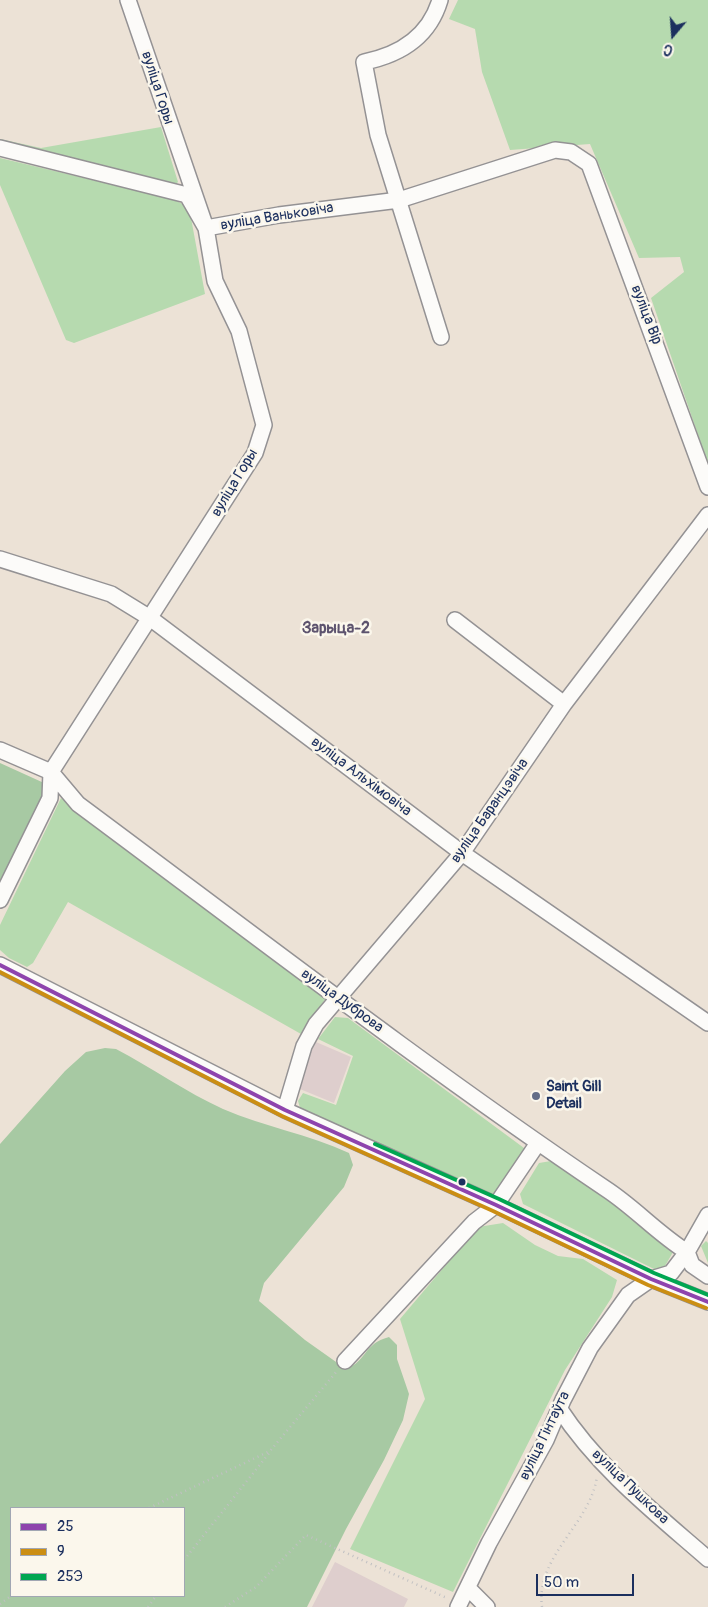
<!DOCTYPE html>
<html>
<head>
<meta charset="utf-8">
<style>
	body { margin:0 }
	#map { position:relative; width:708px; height:1607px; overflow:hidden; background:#ece2d6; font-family:Pangolin,sans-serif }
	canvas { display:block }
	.legend { position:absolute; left:10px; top:1507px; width:175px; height:90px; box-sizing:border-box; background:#fbf7ec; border:1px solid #a1a7b3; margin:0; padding:6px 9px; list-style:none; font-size:15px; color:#1b2f5e }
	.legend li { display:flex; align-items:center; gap:10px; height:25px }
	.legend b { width:25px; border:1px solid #a1a7b3 }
	.north { position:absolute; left:648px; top:10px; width:50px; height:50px; -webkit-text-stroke:4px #fbf7ec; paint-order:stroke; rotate:198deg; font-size:14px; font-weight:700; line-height:20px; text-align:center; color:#1b2f5e }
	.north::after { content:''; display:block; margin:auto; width:18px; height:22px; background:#1b2f5e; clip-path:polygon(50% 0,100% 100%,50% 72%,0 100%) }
	.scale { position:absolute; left:536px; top:1574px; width:98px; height:22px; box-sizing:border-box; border:2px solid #1b2f5e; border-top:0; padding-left:6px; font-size:15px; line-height:18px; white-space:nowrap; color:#1b2f5e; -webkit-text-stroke:4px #fbf7ec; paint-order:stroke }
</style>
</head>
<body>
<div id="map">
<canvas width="708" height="1607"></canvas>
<ul class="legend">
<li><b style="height:6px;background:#8e44ad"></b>25</li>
<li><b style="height:6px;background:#cb8e13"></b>9</li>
<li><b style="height:6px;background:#00a651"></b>25Э</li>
</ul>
<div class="north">С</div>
<div class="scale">50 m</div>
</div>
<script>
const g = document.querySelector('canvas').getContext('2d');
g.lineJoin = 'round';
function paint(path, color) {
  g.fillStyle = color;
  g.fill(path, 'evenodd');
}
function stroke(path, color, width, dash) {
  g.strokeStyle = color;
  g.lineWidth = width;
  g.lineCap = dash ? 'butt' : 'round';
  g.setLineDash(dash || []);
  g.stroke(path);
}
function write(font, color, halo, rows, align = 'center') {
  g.font = font + ' Pangolin,sans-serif';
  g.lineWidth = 5;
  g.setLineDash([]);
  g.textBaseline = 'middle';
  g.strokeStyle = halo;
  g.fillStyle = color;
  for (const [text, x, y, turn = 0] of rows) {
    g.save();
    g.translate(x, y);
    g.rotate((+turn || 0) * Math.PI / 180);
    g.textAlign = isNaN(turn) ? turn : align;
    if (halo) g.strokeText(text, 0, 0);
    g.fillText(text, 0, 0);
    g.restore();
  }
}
paint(new Path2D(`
	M 316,1042 L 351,1057 L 334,1103 L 300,1089 L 308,1058 Z
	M 335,1562 L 408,1599 L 404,1607 L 312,1607 Z`), '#dececd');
paint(new Path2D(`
	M 458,0 L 708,0 L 708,464 L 651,298 L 684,272 L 680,257 L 639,258 L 590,144 L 510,150 L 482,72 L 475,29 L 449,19 Z
	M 161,127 L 178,182 L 174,186 L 0,144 L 0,139 L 41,148 Z
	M 0,158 L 172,199 L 189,207 L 205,294 L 74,343 L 66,340 L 0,185 Z
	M 61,798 L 326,998 L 301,1034 L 68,902 L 33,963 L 27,967 L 9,958 L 0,950 L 0,925 Z
	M 335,1017 L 348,1018 L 524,1148 L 524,1153 L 495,1195 L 300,1108 L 298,1101 L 303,1093 L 336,1105 L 353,1056 L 318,1039 Z
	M 551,1161 L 599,1191 L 673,1252 L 665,1266 L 656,1270 L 523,1204 L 520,1194 L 539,1163 Z
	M 503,1223 L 535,1245 L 558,1256 L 583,1259 L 617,1280 L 612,1297 L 565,1370 L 453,1592 L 350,1549 L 425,1399 L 400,1319 L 478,1227 Z
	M 706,1241 L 708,1243 L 708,1263 L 701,1246 Z`), '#b6daaf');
paint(new Path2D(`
	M 0,763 L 44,783 L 39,810 L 0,884 Z
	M 105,1048 L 116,1049 C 152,1068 186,1092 223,1109 C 264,1127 309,1134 349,1153 L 353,1165 L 344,1187 L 264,1283 L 259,1301 L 305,1340 L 346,1369 C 367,1361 363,1344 389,1337 L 397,1345 L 397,1359 L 409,1394 L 403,1420 L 384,1460 L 346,1529 L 307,1607 L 0,1607 L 0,1144 L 65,1071 L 86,1052 ZM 11,1508 L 184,1508 L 184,1596 L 11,1596 Z`), '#a7c9a3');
const minor = new Path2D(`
	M 440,0 C 429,37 399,55 364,62 L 378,135 L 441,337
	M 0,148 L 187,195 L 206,228 L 279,215 L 399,200 L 555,150 L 571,152 L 589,164 L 708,487
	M 0,559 L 111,594 L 150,618 L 462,853 L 708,1023
	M 455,620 L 564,704
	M 0,750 L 51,772 L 78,804 C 253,934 425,1067 606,1189 C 635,1208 657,1233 687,1252 L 671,1273 L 651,1279 L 628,1295 L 590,1348 L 563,1400 L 546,1440 L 489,1543 L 458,1607
	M 0,900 L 50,798 L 51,772 L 255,453 L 264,425 L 239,331 L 215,281 L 206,228 L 128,0
	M 0,965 L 285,1110 L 496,1205 L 651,1279 L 708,1302
	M 285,1110 L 304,1046 L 316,1024 L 462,853 L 564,704 L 708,515
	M 708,1215 L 687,1252 L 692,1265 L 708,1276
	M 345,1361 L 474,1222 L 496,1205 L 538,1143
	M 559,1408 C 598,1468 654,1512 708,1559
	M 468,1588 L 487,1607`);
stroke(minor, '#949294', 18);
stroke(new Path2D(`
	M 149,1508 L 270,1451 L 337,1371
	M 184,1560 L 270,1452
	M 0,1604 L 11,1596
	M 148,1607 L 156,1596
	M 225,1607 L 256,1587 L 306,1535 L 447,1598
	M 542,1607 C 535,1556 591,1524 597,1476`), '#c0c0c2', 2.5, [1, 4]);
stroke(minor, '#fcfbf9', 15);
stroke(new Path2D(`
	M 0,965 L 285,1110 L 496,1205 L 651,1279 L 708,1302`), '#8e44ad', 4);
stroke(new Path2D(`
	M 0,972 L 282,1116 L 493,1211 L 648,1285 L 706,1308`), '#cb8e13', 4);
stroke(new Path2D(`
	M 375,1144 L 499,1199 L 654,1273 L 708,1295`), '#00a651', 4);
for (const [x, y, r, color] of [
	[536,1096,5,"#646e88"],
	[462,1182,4.5,"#1b2f5e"]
]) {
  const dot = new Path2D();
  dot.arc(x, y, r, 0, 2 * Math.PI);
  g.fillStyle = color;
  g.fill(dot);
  stroke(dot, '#fbf7ec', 2);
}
write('15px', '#1b2f5e', '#fbf7ec', [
	["вуліца Горы",157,88,72],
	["вуліца Ваньковіча",277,217,-9],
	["вуліца Вір",646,315,69],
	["вуліца Горы",235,483,-59],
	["вуліца Альхімовіча",361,777,37],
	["вуліца Баранцэвіча",490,811,-55],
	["вуліца Дуброва",342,1001,36],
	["вуліца Гінтаўта",545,1436,-64],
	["вуліца Пушкова",630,1487,44]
]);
write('bold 15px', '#1b2f5e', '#fbf7ec', [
	["Saint Gill",546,1087],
	["Detail",546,1104]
], 'left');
write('bold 16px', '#5d536e', '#fbf7ec', [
	["Зарыца-2",336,629]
]);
</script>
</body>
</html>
